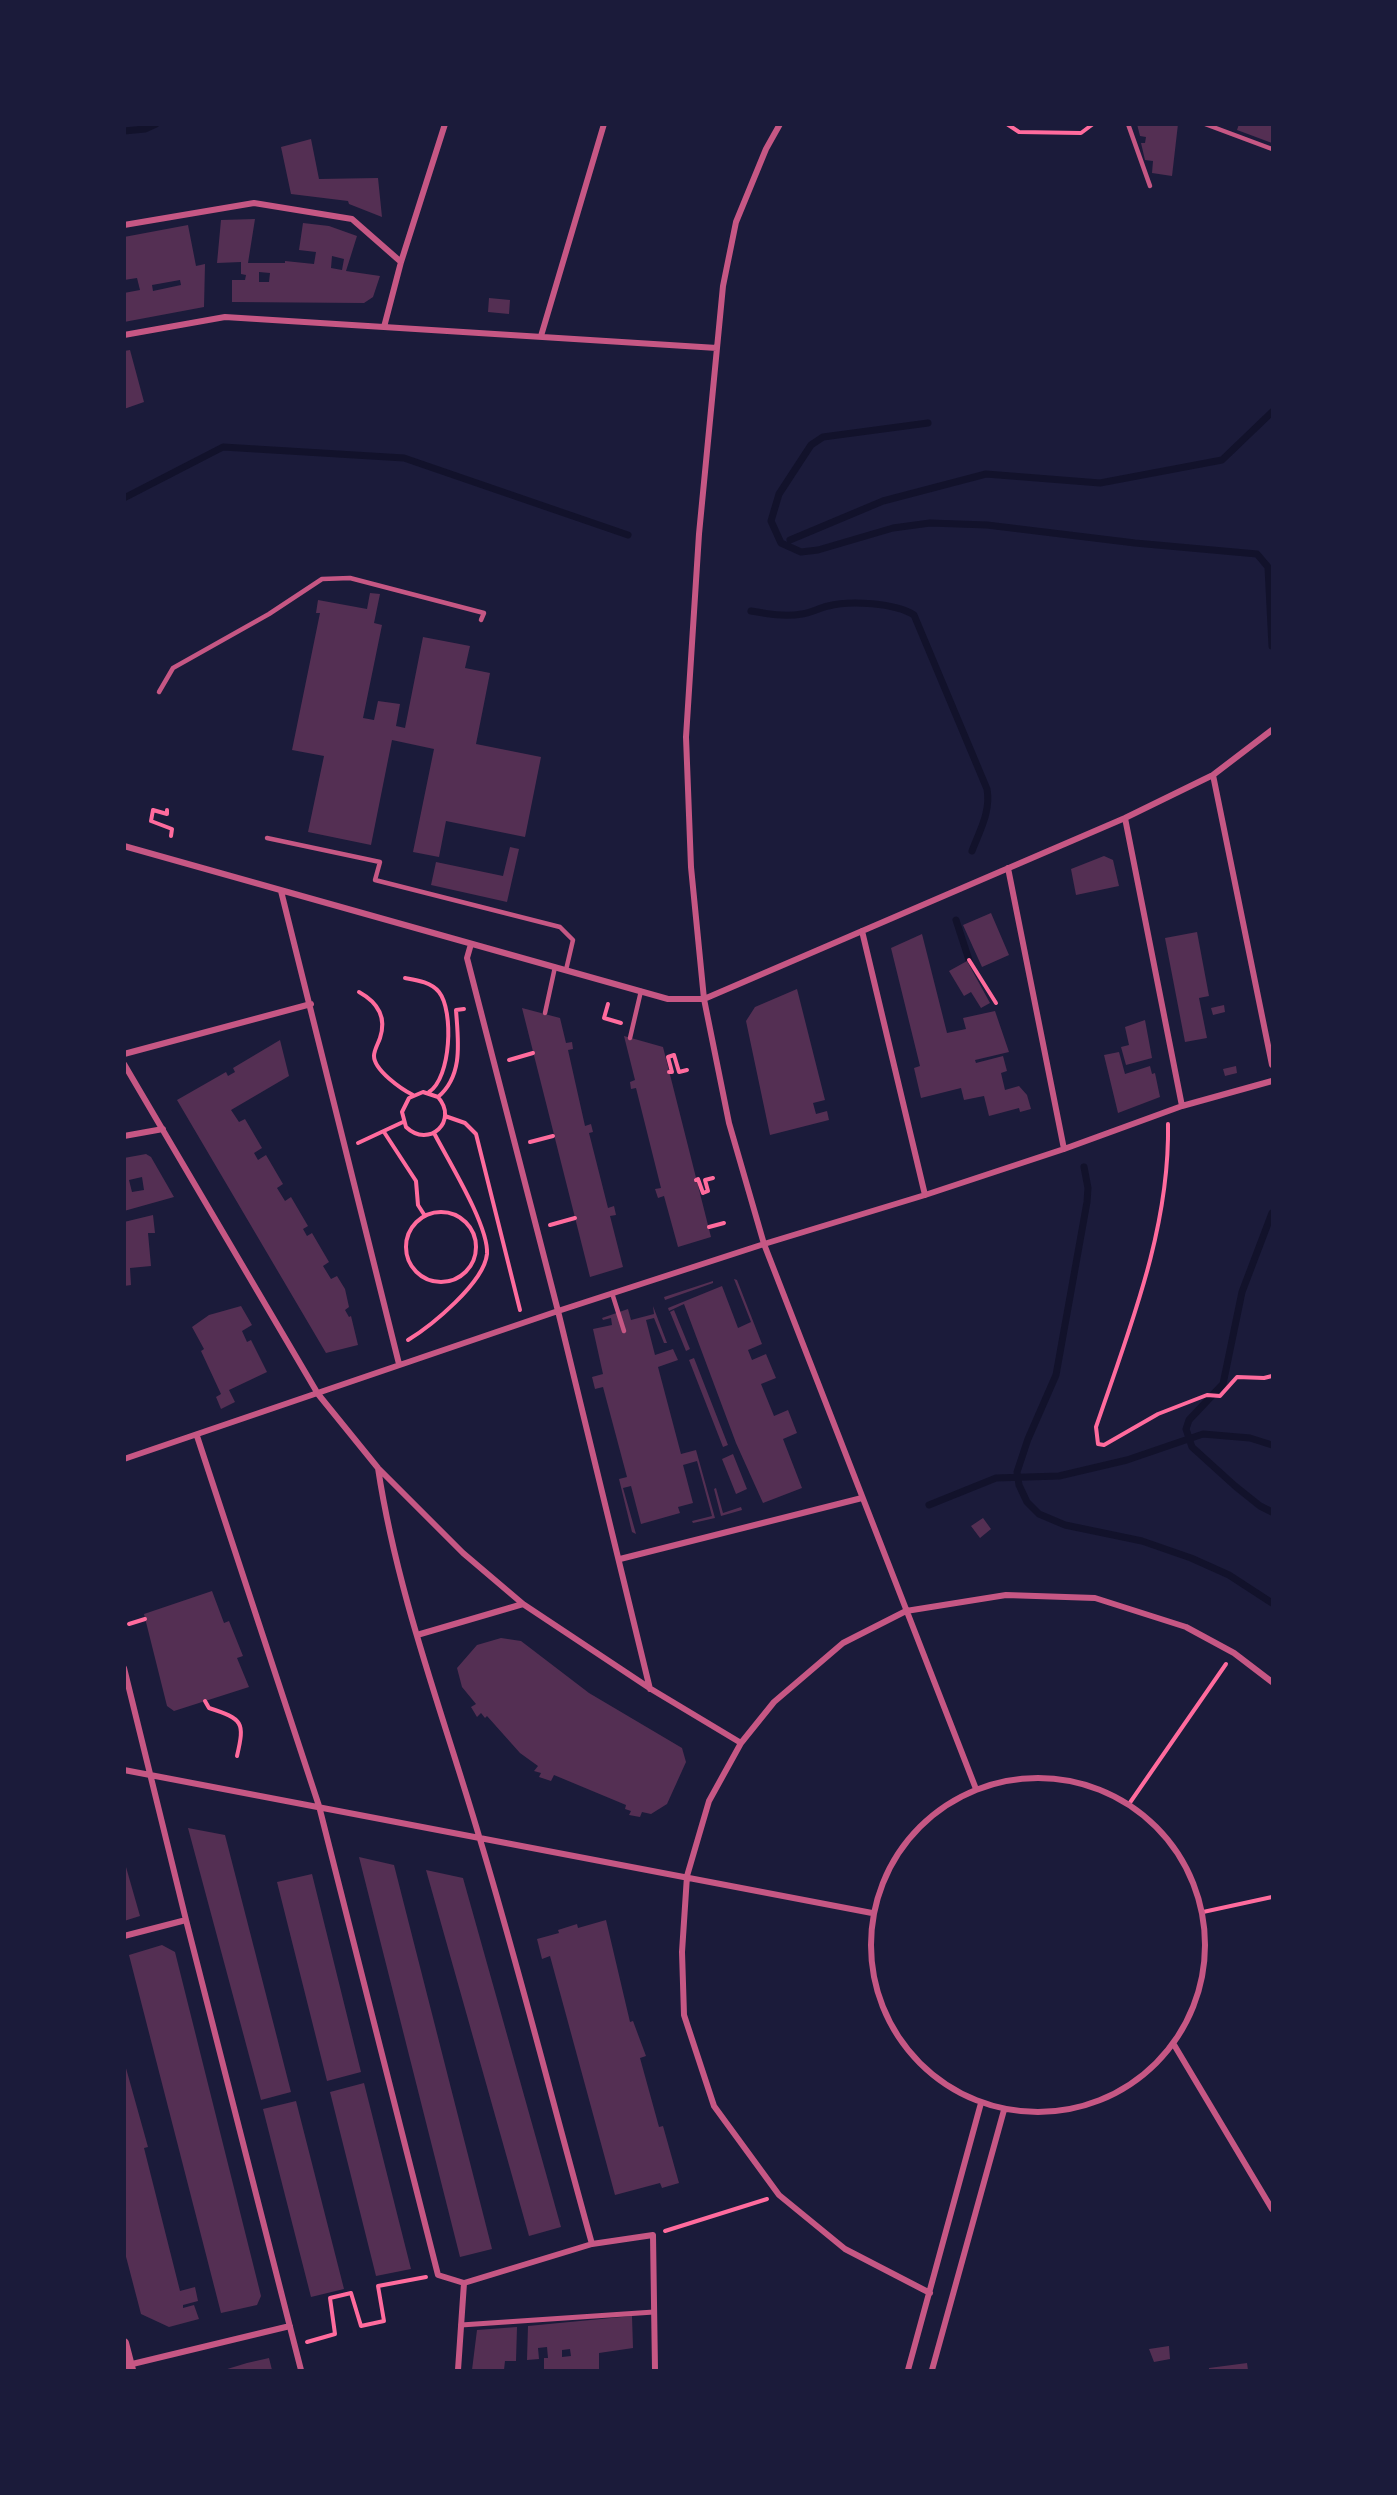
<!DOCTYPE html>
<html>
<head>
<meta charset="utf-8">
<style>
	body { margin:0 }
	#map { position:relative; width:1397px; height:2495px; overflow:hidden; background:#1b1b3a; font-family:"PT Sans",sans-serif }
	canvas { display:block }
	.frame { position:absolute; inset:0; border:126px solid #1b1b3a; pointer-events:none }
</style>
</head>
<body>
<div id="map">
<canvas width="1397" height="2495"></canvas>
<div class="frame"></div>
</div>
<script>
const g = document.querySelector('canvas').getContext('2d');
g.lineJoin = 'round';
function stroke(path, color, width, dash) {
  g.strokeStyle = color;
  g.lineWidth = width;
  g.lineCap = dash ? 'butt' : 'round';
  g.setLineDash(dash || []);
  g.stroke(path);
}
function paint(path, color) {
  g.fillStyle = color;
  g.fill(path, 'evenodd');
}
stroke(new Path2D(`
	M 124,131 L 145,129 L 156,124
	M 928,423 L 823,437 L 811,445 L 779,494 L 771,521 L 781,543 L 801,552 L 818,550 L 893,528 L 930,523 L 987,525 L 1135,543 L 1257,554 L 1268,567 L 1272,646
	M 124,498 L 223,447 L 404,458 L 628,535
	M 790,540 L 883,501 L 986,474 L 1100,483 L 1222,460 L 1272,412
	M 751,611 C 768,614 785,617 802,614 C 811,613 819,608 828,606 C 850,600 895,603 914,615 L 987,789 C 991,811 980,830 972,851
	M 956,920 L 969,960
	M 1084,1167 L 1088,1188 L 1087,1202 L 1056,1375 L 1028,1439 L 1017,1472 L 1019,1485 L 1027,1502 L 1039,1514 L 1065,1525 L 1142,1541 L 1191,1558 L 1229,1575 L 1272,1603
	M 1272,1213 L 1242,1292 L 1223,1384 L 1189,1420 L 1186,1429 L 1192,1447 L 1235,1486 L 1260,1506 L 1272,1512
	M 929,1505 L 996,1478 L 1059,1476 L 1127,1460 L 1203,1434 L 1250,1438 L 1272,1445`), '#12122b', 7);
paint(new Path2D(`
	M 1137,124 L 1178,124 L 1172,176 L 1152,173 L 1153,161 L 1145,160 L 1141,143 L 1145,143 L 1146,137 L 1140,136 Z
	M 1239,124 L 1272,124 L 1272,143 L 1237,130 Z
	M 311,139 L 319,179 L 378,178 L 382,217 L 349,204 L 348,201 L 291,194 L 281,147 Z
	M 255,219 L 248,263 L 285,263 L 285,261 L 314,264 L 316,252 L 299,250 L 303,223 L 329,226 L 357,236 L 346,271 L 380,276 L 373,297 L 364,303 L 232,302 L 232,280 L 245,280 L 246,275 L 241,274 L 241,262 L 217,263 L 221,220 ZM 332,256 L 344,259 L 342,270 L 331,268 ZM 259,272 L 270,273 L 269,282 L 259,282 Z
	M 188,225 L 196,266 L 205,264 L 204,307 L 124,322 L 124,293 L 140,290 L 137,278 L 124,280 L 124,237 ZM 180,280 L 181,285 L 153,291 L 152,285 Z
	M 489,298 L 510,300 L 509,314 L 488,312 Z
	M 130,350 L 144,402 L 124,409 L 124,351 Z
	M 370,593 L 380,594 L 374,623 L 382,625 L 363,718 L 374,720 L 378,701 L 400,704 L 396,726 L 405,728 L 423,637 L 470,646 L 465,668 L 490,673 L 476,744 L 541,757 L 525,837 L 446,821 L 439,857 L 413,852 L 434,749 L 392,740 L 371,845 L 308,832 L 324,756 L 292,750 L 320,613 L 316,613 L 318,600 L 367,609 Z
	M 510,847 L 519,849 L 507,902 L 431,885 L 436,862 L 503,876 Z
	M 1104,856 L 1113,860 L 1119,886 L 1076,895 L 1071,869 Z
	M 991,913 L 1009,955 L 982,967 L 963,925 Z
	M 1197,932 L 1209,996 L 1199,998 L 1207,1038 L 1185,1042 L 1165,938 Z
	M 922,934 L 947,1033 L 966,1029 L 963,1018 L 995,1011 L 1009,1052 L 975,1060 L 976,1063 L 1003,1056 L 1007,1071 L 1001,1073 L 1005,1090 L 1019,1086 L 1027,1095 L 1031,1109 L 1020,1112 L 1019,1108 L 989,1116 L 984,1096 L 964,1100 L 961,1088 L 921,1098 L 914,1068 L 920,1066 L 891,948 Z
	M 967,961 L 990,1003 L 981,1008 L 971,992 L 964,996 L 949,971 Z
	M 797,989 L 825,1100 L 813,1103 L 816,1114 L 827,1111 L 829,1120 L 770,1135 L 746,1021 L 755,1007 Z
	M 1224,1005 L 1225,1012 L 1213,1015 L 1211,1008 Z
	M 522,1008 L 560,1018 L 566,1043 L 572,1042 L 573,1049 L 568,1050 L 585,1126 L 591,1124 L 593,1132 L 589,1133 L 608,1208 L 614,1206 L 616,1215 L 610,1216 L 623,1267 L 590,1277 Z
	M 1145,1020 L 1152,1058 L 1126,1065 L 1121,1047 L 1129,1045 L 1125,1027 Z
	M 624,1036 L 663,1047 L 711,1237 L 678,1247 L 664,1196 L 658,1198 L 655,1189 L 661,1188 L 636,1088 L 631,1089 L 630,1082 L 635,1080 Z
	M 280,1040 L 289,1076 L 231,1110 L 239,1122 L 245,1119 L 262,1148 L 254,1153 L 258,1160 L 266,1155 L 283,1184 L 277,1188 L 285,1201 L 291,1197 L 308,1226 L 303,1229 L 307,1236 L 312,1233 L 329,1262 L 323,1266 L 331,1279 L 337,1276 L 345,1289 L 349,1307 L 345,1310 L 349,1317 L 351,1316 L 358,1345 L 326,1353 L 177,1100 L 226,1072 L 228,1076 L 235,1072 L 233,1068 Z
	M 1119,1052 L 1125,1074 L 1150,1066 L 1152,1074 L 1155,1073 L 1160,1097 L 1118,1113 L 1104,1055 Z
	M 1236,1066 L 1237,1073 L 1225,1076 L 1223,1069 Z
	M 146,1154 L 151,1157 L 174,1197 L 124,1211 L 124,1158 ZM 142,1177 L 144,1190 L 132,1192 L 129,1180 Z
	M 153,1215 L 155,1233 L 148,1233 L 151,1266 L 130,1268 L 131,1285 L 124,1286 L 124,1222 Z
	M 734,1279 L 737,1280 L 762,1344 L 748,1350 L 752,1360 L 766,1354 L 776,1378 L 761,1384 L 774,1416 L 788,1410 L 797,1433 L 783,1439 L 802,1488 L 763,1503 L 736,1443 L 684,1304 L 669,1311 L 668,1308 L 722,1286 L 738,1328 L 751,1322 Z
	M 713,1281 L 713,1283 L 665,1300 L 664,1297 Z
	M 241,1306 L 252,1325 L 242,1331 L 247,1342 L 251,1340 L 267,1372 L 229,1390 L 235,1402 L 221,1409 L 216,1397 L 221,1394 L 201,1351 L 204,1349 L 192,1327 L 209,1315 Z
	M 653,1306 L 667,1343 L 664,1343 L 654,1318 L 646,1320 L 655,1355 L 673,1349 L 678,1360 L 658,1367 L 681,1454 L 696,1450 L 715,1518 L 693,1523 L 692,1521 L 712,1516 L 697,1461 L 683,1465 L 693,1503 L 678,1507 L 680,1513 L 641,1524 L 631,1486 L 623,1488 L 636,1534 L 632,1532 L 619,1479 L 627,1477 L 603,1387 L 595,1389 L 592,1377 L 603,1374 L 593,1329 L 612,1325 L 611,1318 L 603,1320 L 602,1318 L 628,1309 L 631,1320 L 654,1314 Z
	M 674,1310 L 690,1349 L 686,1351 L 670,1312 Z
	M 694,1358 L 728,1445 L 723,1447 L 689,1360 Z
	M 733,1454 L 747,1489 L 736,1494 L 722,1459 Z
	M 716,1488 L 723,1513 L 741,1507 L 742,1510 L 721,1516 L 714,1489 Z
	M 983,1518 L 991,1529 L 980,1538 L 971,1526 Z
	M 212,1591 L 224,1623 L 229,1621 L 243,1656 L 237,1658 L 249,1687 L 174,1711 L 167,1706 L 144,1614 Z
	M 501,1638 L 521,1641 L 589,1693 L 682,1748 L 686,1762 L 667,1804 L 651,1814 L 642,1812 L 640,1817 L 629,1815 L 631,1811 L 625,1809 L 626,1805 L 554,1775 L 551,1781 L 539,1777 L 541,1773 L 534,1771 L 538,1766 L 520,1753 L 487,1716 L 485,1718 L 481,1713 L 477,1717 L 471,1707 L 476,1704 L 462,1687 L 457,1668 L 477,1645 Z
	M 188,1828 L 225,1835 L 291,2092 L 261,2100 Z
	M 359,1857 L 394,1865 L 492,2249 L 460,2257 Z
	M 124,1860 L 140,1916 L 124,1921 Z
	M 426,1870 L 463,1878 L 561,2227 L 529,2236 Z
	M 312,1874 L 361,2072 L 327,2081 L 277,1882 Z
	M 606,1920 L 630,2022 L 633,2021 L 646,2056 L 640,2058 L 659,2127 L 663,2126 L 679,2183 L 662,2188 L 660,2183 L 615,2195 L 550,1956 L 542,1959 L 537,1939 L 559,1933 L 558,1930 L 577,1924 L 578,1928 Z
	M 162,1945 L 175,1952 L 261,2296 L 257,2305 L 221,2313 L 129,1955 Z
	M 124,2061 L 148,2147 L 144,2148 L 180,2291 L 195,2287 L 198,2301 L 183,2305 L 183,2308 L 194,2305 L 199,2319 L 169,2327 L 141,2314 L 124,2249 Z
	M 364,2083 L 411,2269 L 376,2276 L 330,2092 Z
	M 296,2101 L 344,2289 L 311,2297 L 263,2109 Z
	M 632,2316 L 633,2348 L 599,2353 L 599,2370 L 544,2370 L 544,2358 L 548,2358 L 547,2347 L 538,2348 L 539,2359 L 527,2360 L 528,2326 ZM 570,2349 L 571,2356 L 562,2357 L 562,2350 Z
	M 517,2327 L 516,2361 L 505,2361 L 504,2370 L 472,2370 L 477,2330 Z
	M 1169,2346 L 1170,2359 L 1154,2362 L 1149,2349 Z
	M 269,2358 L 272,2370 L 224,2370 L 247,2363 Z
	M 1247,2363 L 1248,2370 L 1209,2370 L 1209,2368 Z`), '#542f53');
stroke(new Path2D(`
	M 1007,124 L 1019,132 L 1081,133 L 1093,124
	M 167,810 L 167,814 L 153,810 L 151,821 L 172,829 L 171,836
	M 969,960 L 996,1003
	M 405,978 C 416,980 431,982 439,992 C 454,1011 451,1078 429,1092
	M 359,992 C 377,1002 387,1017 380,1038 C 378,1044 374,1050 374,1056 C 374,1070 401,1089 413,1095
	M 608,1004 L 604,1018 L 621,1023
	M 509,1060 L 533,1053
	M 669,1072 L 672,1072 L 668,1057 L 674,1055 L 679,1072 L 687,1070
	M 438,1097 L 423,1092 L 409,1098 L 402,1112 L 406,1127 C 429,1149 459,1121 438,1097 C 464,1075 458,1040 456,1010 L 464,1009
	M 445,1116 L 465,1123 L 476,1134 L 520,1310
	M 1168,1124 C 1170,1229 1129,1330 1096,1427 L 1098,1444 L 1104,1445 L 1158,1414 L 1207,1395 L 1220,1396 L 1237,1377 L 1264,1378 L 1272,1376
	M 384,1132 L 416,1181 L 418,1205 L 425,1216
	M 530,1142 L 553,1136
	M 358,1143 L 403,1122
	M 696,1180 L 698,1179 L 703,1193 L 708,1191 L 705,1180 L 713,1178
	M406 1247a35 35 0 1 1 70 0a35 35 0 1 1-70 0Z
	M 550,1225 L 575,1218
	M 709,1227 L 724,1223
	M 408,1340 C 431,1326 484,1283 487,1254 C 489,1226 448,1160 434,1133
	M 129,1624 L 145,1619
	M 205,1701 L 209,1708 C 243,1719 245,1722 237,1756
	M 1129,1804 L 1226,1664
	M 1203,1912 L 1272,1897
	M 665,2231 L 767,2199
	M 307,2342 L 335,2334 L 330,2298 L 351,2293 L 361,2326 L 384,2321 L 378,2286 L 426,2277`), '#ff6b9d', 4);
stroke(new Path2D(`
	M 1128,124 L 1150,186
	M 1205,124 L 1272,149
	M 159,692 L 173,668 L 269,614 L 322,579 L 350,578 L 484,613 L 481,620
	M 267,838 L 380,862 L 375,880 L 560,927 L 573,940 L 566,970
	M 545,1013 L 555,967
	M 630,1038 L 641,991
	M 612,1293 L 624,1331`), '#c65784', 4.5);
stroke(new Path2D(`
	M 461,2325 L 654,2312`), '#c65784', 5);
stroke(new Path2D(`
	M 780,124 L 766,149 L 736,222 L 723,286 L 699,534 L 686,737 L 691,867 L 704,999 L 729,1123 L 764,1244 L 976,1789
	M 124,225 L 254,203 L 352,219 L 401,262
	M 384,327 L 401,262 L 445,124
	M 124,335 L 225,317 L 717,348
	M 541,336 L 604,124
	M 1213,775 L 1272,1065
	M 1125,818 L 1182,1106
	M 124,846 L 668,999 L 704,999 L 1125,818 L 1213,775 L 1272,730
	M 1008,868 L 1064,1149
	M 281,891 L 399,1364
	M 862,931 L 925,1195
	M 471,944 L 467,958 L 558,1311 L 650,1689
	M 124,1054 L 311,1004
	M 124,1064 L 318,1394 L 378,1468 L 463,1553 L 523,1604 L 651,1689 L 741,1743
	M 124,1136 L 163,1129
	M 197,1436 L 319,1806 L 438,2275 L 464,2283
	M 124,1459 L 558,1311 L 764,1244 L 925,1195 L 1064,1149 L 1182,1106 L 1272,1081
	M 378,1468 C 397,1594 443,1714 479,1836 C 520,1971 554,2108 592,2244
	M 620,1559 L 862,1498
	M 417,1635 L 523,1604
	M 124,1668 L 186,1920 L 301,2370
	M 124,1770 L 872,1913
	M871 1945a167 167 0 1 1 334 0a167 167 0 1 1-334 0Z
	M 124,1936 L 186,1920
	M 1173,2043 L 1272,2209
	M 464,2283 L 592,2244 L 653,2235 L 655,2370
	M 930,2293 L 845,2249 L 779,2195 L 714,2106 L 684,2015 L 682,1952 L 687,1876 L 709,1801 L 741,1743 L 774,1702 L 843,1643 L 906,1611 L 1006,1595 L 1095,1598 L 1186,1627 L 1234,1653 L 1272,1682
	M 124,2366 L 290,2326
	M 458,2370 L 464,2283
	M 908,2370 L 981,2103
	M 932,2370 L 1004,2110`), '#c65784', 6);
stroke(new Path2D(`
	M 124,2343 L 131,2370`), '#c65784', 10);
</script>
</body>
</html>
